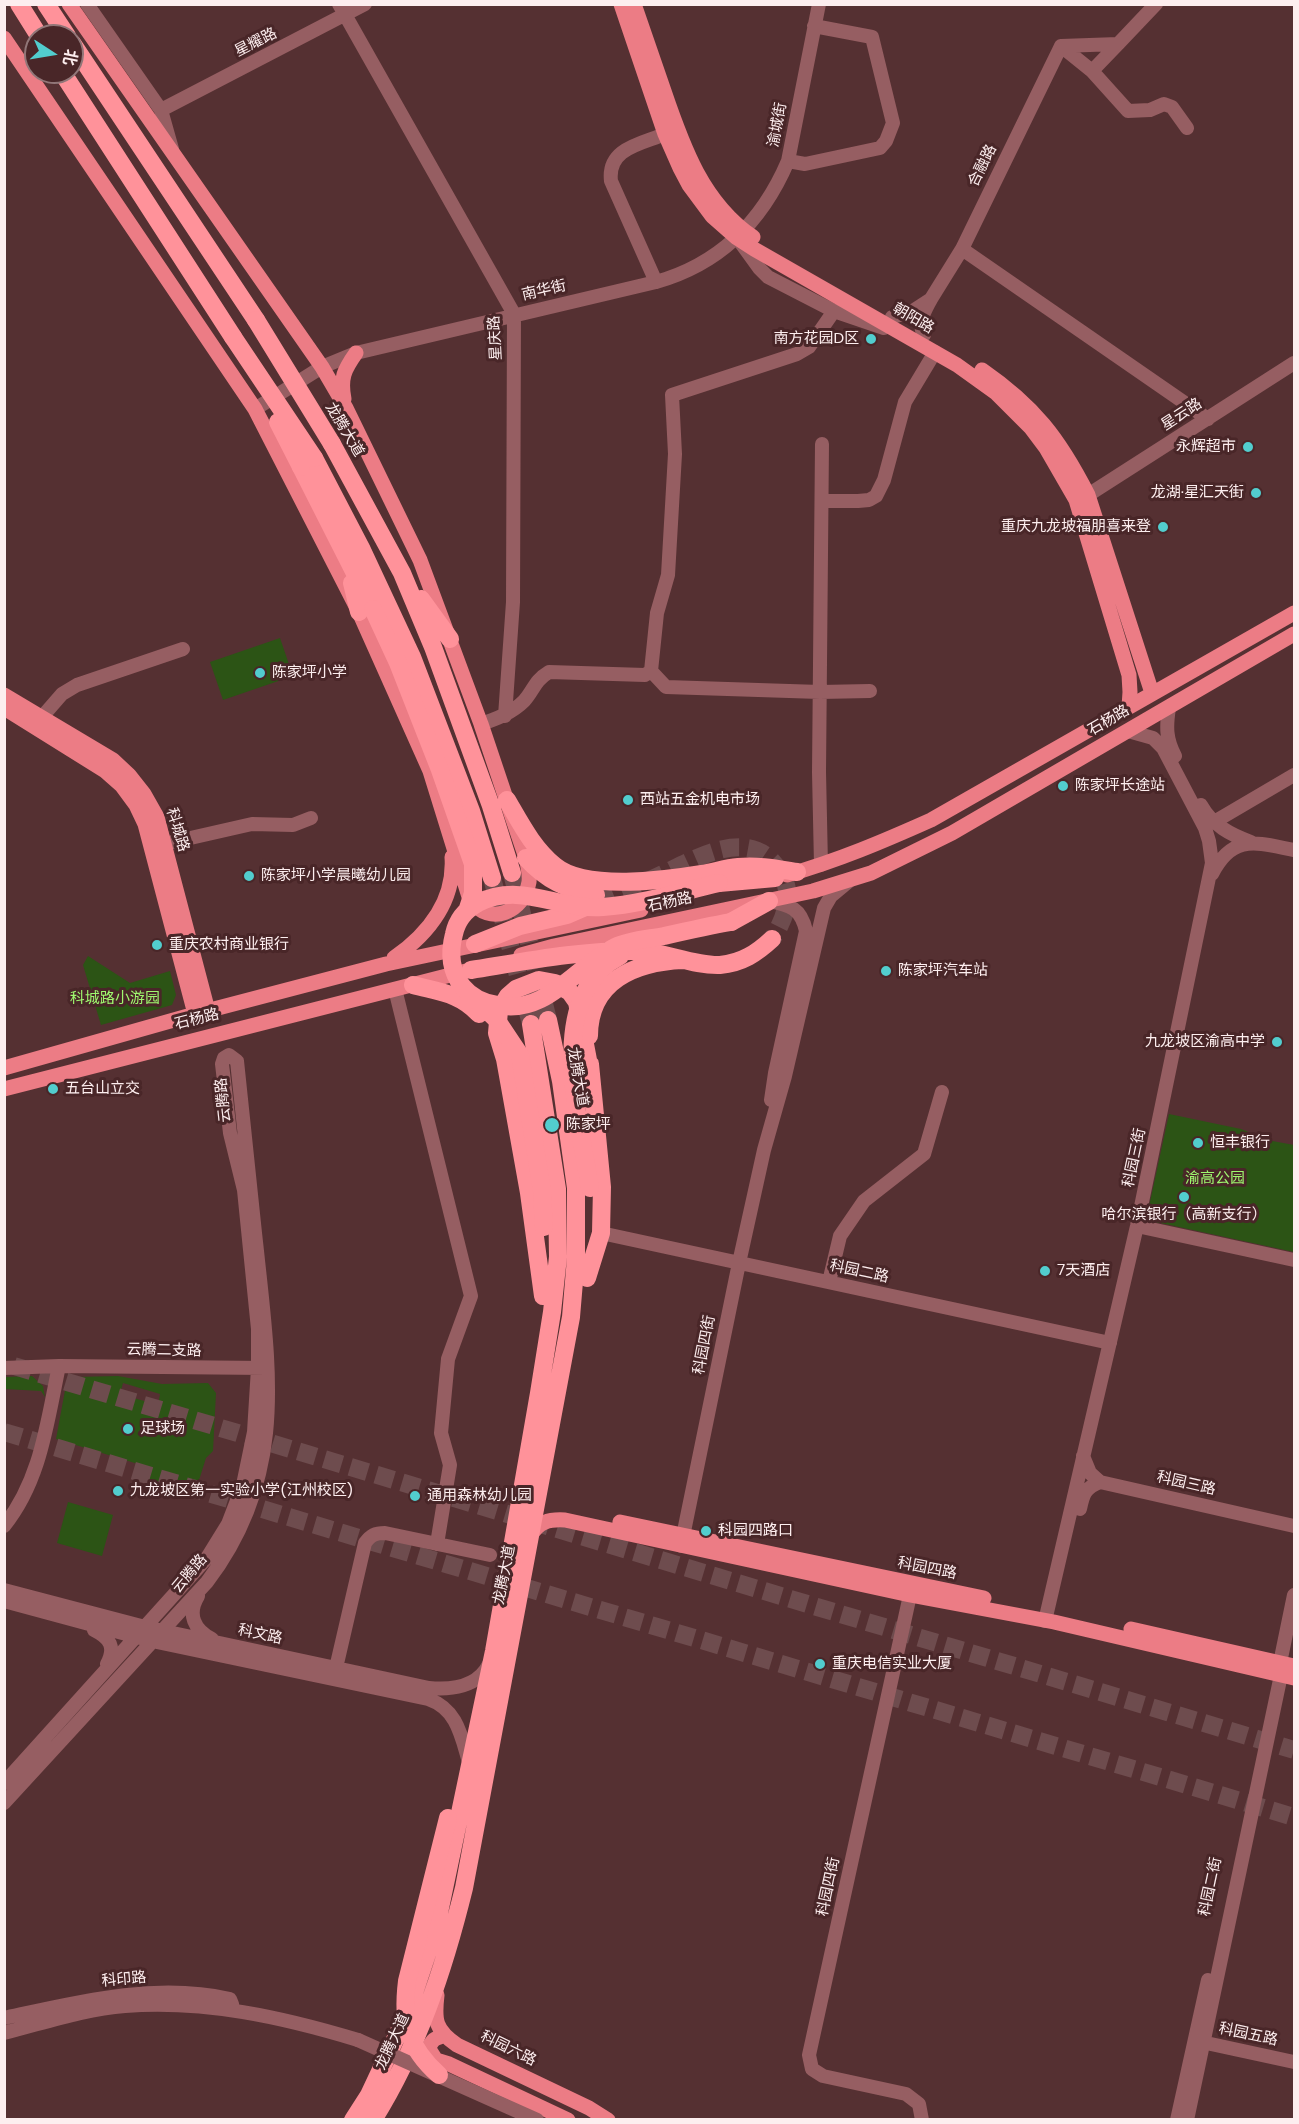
<!DOCTYPE html>
<html>
<head>
<meta charset="utf-8">
<style>
	body { margin:0 }
	#map { position:relative; width:1299px; height:2124px; overflow:hidden; background:#553032; font-family:Poppins,"Noto Sans SC",sans-serif }
	canvas { display:block }
	.frame { position:absolute; inset:0; border:6px solid #fdeeef; pointer-events:none }
	.north { position:absolute; left:24px; top:24px; width:60px; height:60px; box-sizing:border-box; background:#492628; border:2px solid #917678; border-radius:50%; rotate:102deg; font-size:16px; font-weight:700; line-height:24px; text-align:center; color:#fdeeef }
	.north::after { content:''; display:block; margin:auto; width:21px; height:27px; background:#52cdce; clip-path:polygon(50% 0,100% 100%,50% 72%,0 100%) }
</style>
</head>
<body>
<div id="map">
<canvas width="1299" height="2124"></canvas>
<div class="frame"></div>
<div class="north">北</div>
</div>
<script>
const g = document.querySelector('canvas').getContext('2d');
g.lineJoin = 'round';
function paint(path, color) {
  g.fillStyle = color;
  g.fill(path, 'evenodd');
}
function stroke(path, color, width, dash) {
  g.strokeStyle = color;
  g.lineWidth = width;
  g.lineCap = dash ? 'butt' : 'round';
  g.setLineDash(dash || []);
  g.stroke(path);
}
function write(font, color, halo, rows, align = 'center') {
  g.font = font + ' Poppins,"Noto Sans SC",sans-serif';
  g.lineWidth = 6;
  g.setLineDash([]);
  g.textBaseline = 'middle';
  g.strokeStyle = halo;
  g.fillStyle = color;
  for (const [text, x, y, turn = 0] of rows) {
    g.save();
    g.translate(x, y);
    g.rotate((+turn || 0) * Math.PI / 180);
    g.textAlign = isNaN(turn) ? turn : align;
    if (halo) g.strokeText(text, 0, 0);
    g.fillText(text, 0, 0);
    g.restore();
  }
}
paint(new Path2D(`
	M 280,638 L 293,676 L 223,700 L 210,662 Z
	M 88,956 L 130,983 L 170,971 L 176,995 L 172,1005 L 101,1025 L 83,965 Z
	M 1169,1114 L 1241,1129 L 1267,1140 L 1294,1145 L 1294,1252 L 1156,1222 L 1148,1211 Z
	M 32,1376 L 43,1386 L 45,1397 L 41,1391 L 5,1389 L 5,1377 Z
	M 118,1376 L 162,1384 L 208,1383 L 216,1393 L 213,1451 L 206,1458 L 194,1496 L 135,1478 L 138,1464 L 56,1439 L 66,1385 L 75,1377 ZM 123,1383 L 160,1394 L 158,1405 L 120,1394 Z
	M 68,1502 L 113,1515 L 102,1556 L 57,1543 Z`), '#2c5415');
stroke(new Path2D(`
	M 512,873 L 548,1020
	M 492,878 L 531,1024
	M 597,902 C 619,894 640,885 661,875 C 699,857 754,823 782,875 C 794,896 784,921 772,939
	M 14,1366 L 1294,1750
	M 4,1432 L 1294,1817`), '#6e4c4e', 18, [18, 9]);
stroke(new Path2D(`
	M 87,4 L 161,110 L 172,149
	M 339,4 L 514,314 L 513,602 L 505,716
	M 1061,46 L 1092,71 L 1128,111 L 1150,110 L 1164,104 L 1172,107 L 1187,128
	M 1061,46 L 1118,44 L 1156,4
	M 1092,71 L 1118,44
	M 161,110 L 365,4
	M 788,161 L 805,164 L 880,148 L 886,141 L 893,123 L 872,37 L 814,26
	M 738,239 L 759,268 L 768,277 L 834,311 L 884,328
	M 962,249 L 1208,419
	M 656,282 L 611,181 C 607,148 641,144 665,134
	M 931,299 L 962,249 L 1061,46
	M 892,317 L 911,312 L 931,299 C 925,311 917,322 924,335
	M 255,409 L 322,367 L 356,353 L 656,282 C 720,264 762,222 788,161 L 819,4
	M 1088,495 L 1294,363
	M 823,501 L 858,501 L 869,500 L 876,496 L 884,480 L 905,402 L 935,352
	M 651,671 L 666,687 L 820,692 L 870,691
	M 1169,708 C 1166,727 1166,739 1175,756
	M 42,717 L 62,694 L 77,685 L 183,649
	M 481,724 C 496,719 512,713 524,701 C 534,690 534,681 549,672 L 645,675 L 651,671 L 657,613 L 668,575 L 675,454 L 672,395 L 797,354 L 809,347 L 834,311
	M 1201,805 C 1212,825 1231,835 1251,842
	M 1214,822 L 1294,775
	M 164,844 L 252,824 L 293,825 L 311,818
	M 821,865 L 819,772 L 822,444
	M 1212,874 C 1233,833 1257,843 1294,850
	M 769,901 C 790,905 801,908 806,931 L 775,1073 L 771,1100
	M 395,989 L 471,1296 L 448,1359 L 441,1433 L 450,1465 L 437,1544
	M 1137,1226 L 1294,1260
	M 601,1233 L 1110,1343
	M 829,1282 L 840,1236 L 864,1201 L 924,1154 L 942,1092
	M 4,1368 L 59,1366 L 266,1368
	M 1083,1456 L 1090,1473 L 1100,1482 L 1294,1526
	M 1080,1509 C 1083,1494 1085,1488 1100,1482
	M 4,1526 C 41,1480 47,1422 59,1366
	M 681,1546 L 739,1263 L 764,1150 L 785,1076 L 824,908 L 831,896 L 849,881
	M 912,1586 L 809,2055 L 812,2069 L 823,2076 L 906,2094 L 919,2104 L 922,2120
	M 4,1590 L 145,1627 L 429,1688 C 451,1690 478,1687 489,1664
	M 198,1596 C 187,1614 194,1630 212,1639
	M 4,1601 L 152,1641 L 428,1699 C 457,1709 461,1735 469,1762
	M 1045,1621 L 1137,1226 L 1212,863 L 1209,841 L 1205,828 L 1163,748 L 1153,738 L 1128,731
	M 94,1630 C 110,1638 116,1647 107,1664
	M 336,1668 L 365,1543 C 371,1535 375,1533 385,1533 L 490,1555
	M 4,1783 L 207,1558 L 228,1524 L 243,1485 L 254,1432 L 258,1368 L 258,1329 L 244,1190 L 230,1133 L 222,1064 L 224,1058 L 229,1055 L 237,1061 C 244,1125 250,1188 257,1251 C 270,1374 287,1477 207,1582 L 4,1803
	M 4,2018 C 77,2002 155,1982 230,1999 L 232,2004 L 228,2007 L 222,2008
	M 4,2033 C 44,2023 84,2009 125,2006 C 205,2000 282,2017 358,2040
	M 1197,2041 L 1294,2062
	M 1177,2120 L 1208,1980
	M 1187,2120 L 1281,1675 L 1280,1663 L 1294,1595`), '#965e62', 14);
stroke(new Path2D(`
	M 621,4 L 665,134 L 680,168 L 689,185 L 712,216 L 737,238 L 754,249 L 957,365 L 996,393 L 1031,428 L 1046,448 L 1076,500 L 1129,675 L 1130,692 L 1129,707
	M 634,4 C 644,33 654,62 664,91 C 683,147 703,203 753,237
	M 4,38 L 255,409 L 359,612 L 430,771 L 470,900 C 490,927 524,912 529,882 C 530,874 528,866 526,858 L 481,724 L 420,560 L 346,408 L 322,367 L 69,4
	M 982,370 C 1034,406 1059,438 1088,495 L 1152,693
	M 344,399 C 340,378 344,370 356,353
	M 4,695 L 113,760 L 129,775 L 144,794 L 157,817 L 208,1011
	M 4,708 L 105,771 L 122,786 L 136,805 L 145,824 L 195,1014
	M 787,875 C 837,861 884,841 931,820 L 1294,613
	M 521,955 L 554,946 L 813,891 L 871,873 L 952,833 L 1294,634
	M 394,958 C 428,934 455,901 452,857
	M 4,1068 L 195,1014 L 386,964 L 641,910
	M 4,1089 L 466,971
	M 620,1522 L 984,1598
	M 530,1536 C 539,1522 548,1519 565,1520 L 910,1595 L 1054,1622 L 1294,1678
	M 1131,1629 L 1294,1666
	M 437,1995 C 434,2020 435,2030 457,2045 L 589,2108 L 608,2120
	M 436,2060 L 429,2049 C 431,2040 435,2038 444,2036
	M 417,2061 L 436,2060 L 449,2064 L 568,2120`), '#ec7c85', 15);
stroke(new Path2D(`
	M 19,4 L 39,36
	M 46,4 L 67,36
	M 72,43 L 256,320
	M 62,72 L 233,337
	M 332,444 L 402,573 L 433,647 L 491,806 L 512,873
	M 314,458 L 362,550 L 412,657 L 471,811 L 492,878
	M 301,467 L 373,609
	M 352,583 L 359,612
	M 421,599 L 450,639
	M 507,800 C 521,824 533,848 555,866 C 585,891 666,880 702,874 C 714,872 726,868 738,867 C 758,865 778,869 797,872
	M 526,858 C 546,880 567,890 596,895
	M 719,883 L 775,878
	M 731,922 L 769,901
	M 475,944 L 520,926 L 567,915 L 590,905
	M 471,970 C 527,961 582,950 639,951 C 666,952 693,966 720,965 C 742,963 757,953 772,939
	M 413,985 C 439,992 460,993 479,1014
	M 589,1036 C 589,981 635,962 683,960
	M 587,1278 L 601,1233 L 602,1187 L 590,1064
	M 543,1296 L 529,1193 L 505,1059 L 497,1033 L 499,1011 L 508,996 L 516,989 L 539,980 L 555,983 L 570,992 L 577,1002 L 591,1076
	M 353,2120 L 369,2095 L 407,2014 L 436,1927 L 494,1651 L 539,1393 L 552,1312 L 558,1257 L 557,1189 L 531,1024
	M 373,2120 C 418,2048 444,1969 464,1888 L 571,1317 L 576,1258 L 576,1188 L 561,1081 L 548,1020`), '#ff929a', 18);
stroke(new Path2D(`
	M 358,2040 L 537,2120`), '#965e62', 14);
stroke(new Path2D(`
	M 256,320 L 332,444
	M 233,337 L 314,458
	M 278,422 L 301,467
	M 373,609 L 398,663 L 440,770 L 473,864 L 473,893 L 468,908
	M 719,883 C 680,892 642,904 603,907 C 559,911 522,881 478,903 C 465,910 457,920 454,934 C 449,953 450,970 462,986 C 471,997 483,1003 497,1005 C 546,1016 575,967 615,947 C 629,940 648,939 664,936 C 686,931 708,926 731,922
	M 478,1002 L 496,1019 L 520,1055 L 542,1191 L 544,1227
	M 590,1188 C 580,1121 543,996 620,956
	M 439,2075 C 407,2047 402,2021 407,1981 L 448,1818`), '#ff929a', 18);
for (const [x, y, r, color] of [
	[871,339,6,"#52cdce"],
	[1248,447,6,"#52cdce"],
	[1256,493,6,"#52cdce"],
	[1163,527,6,"#52cdce"],
	[260,673,6,"#52cdce"],
	[1063,786,6,"#52cdce"],
	[628,800,6,"#52cdce"],
	[249,876,6,"#52cdce"],
	[157,945,6,"#52cdce"],
	[886,971,6,"#52cdce"],
	[1277,1042,6,"#52cdce"],
	[53,1089,6,"#52cdce"],
	[552,1125,8,"#52cdce"],
	[1198,1143,6,"#52cdce"],
	[1184,1197,6,"#52cdce"],
	[1045,1271,6,"#52cdce"],
	[128,1429,6,"#52cdce"],
	[118,1491,6,"#52cdce"],
	[415,1496,6,"#52cdce"],
	[706,1531,6,"#52cdce"],
	[820,1664,6,"#52cdce"]
]) {
  const dot = new Path2D();
  dot.arc(x, y, r, 0, 2 * Math.PI);
  g.fillStyle = color;
  g.fill(dot);
  stroke(dot, '#492628', 2);
}
write('15px', '#fdeeef', '#492628', [
	["星耀路",256,43,-27],
	["渝城街",778,125,-79],
	["合融路",983,166,-64],
	["南华街",544,291,-13],
	["朝阳路",913,319,30],
	["星庆路",496,338,-93],
	["星云路",1182,415,-33],
	["龙腾大道",344,430,59],
	["石杨路",1109,721,-30],
	["科城路",177,830,73],
	["石杨路",670,903,-12],
	["石杨路",197,1020,-14],
	["龙腾大道",577,1077,80],
	["云腾路",224,1100,-96],
	["科园三街",1135,1158,-78],
	["科园二路",859,1272,12],
	["科园四街",705,1345,-79],
	["云腾二支路",164,1351,1],
	["科园三路",1186,1484,13],
	["科园四路",927,1569,11],
	["云腾路",190,1574,-50],
	["龙腾大道",505,1575,-79],
	["科文路",260,1635,12],
	["科园四街",829,1887,-78],
	["科园二街",1211,1887,-78],
	["科印路",124,1980,-5],
	["科园五路",1248,2035,12],
	["龙腾大道",393,2042,-65],
	["科园六路",508,2049,26]
]);
write('15px', '#fdeeef', '#492628', [
	["南方花园D区",859,339,"right"],
	["永辉超市",1236,447,"right"],
	["龙湖·星汇天街",1244,493,"right"],
	["重庆九龙坡福朋喜来登",1151,527,"right"],
	["陈家坪小学",272,673],
	["陈家坪长途站",1075,786],
	["西站五金机电市场",640,800],
	["陈家坪小学晨曦幼儿园",261,876],
	["重庆农村商业银行",169,945],
	["陈家坪汽车站",898,971],
	["九龙坡区渝高中学",1265,1042,"right"],
	["五台山立交",65,1089],
	["陈家坪",566,1125],
	["恒丰银行",1210,1143],
	["哈尔滨银行（高新支行）",1184,1215,"center"],
	["7天酒店",1057,1271],
	["足球场",140,1429],
	["九龙坡区第一实验小学(江州校区)",130,1491],
	["通用森林幼儿园",427,1496],
	["科园四路口",718,1531],
	["重庆电信实业大厦",832,1664]
], 'left');
write('15px', '#9ff86f', '#492628', [
	["科城路小游园",115,999],
	["渝高公园",1215,1179]
]);
</script>
</body>
</html>
